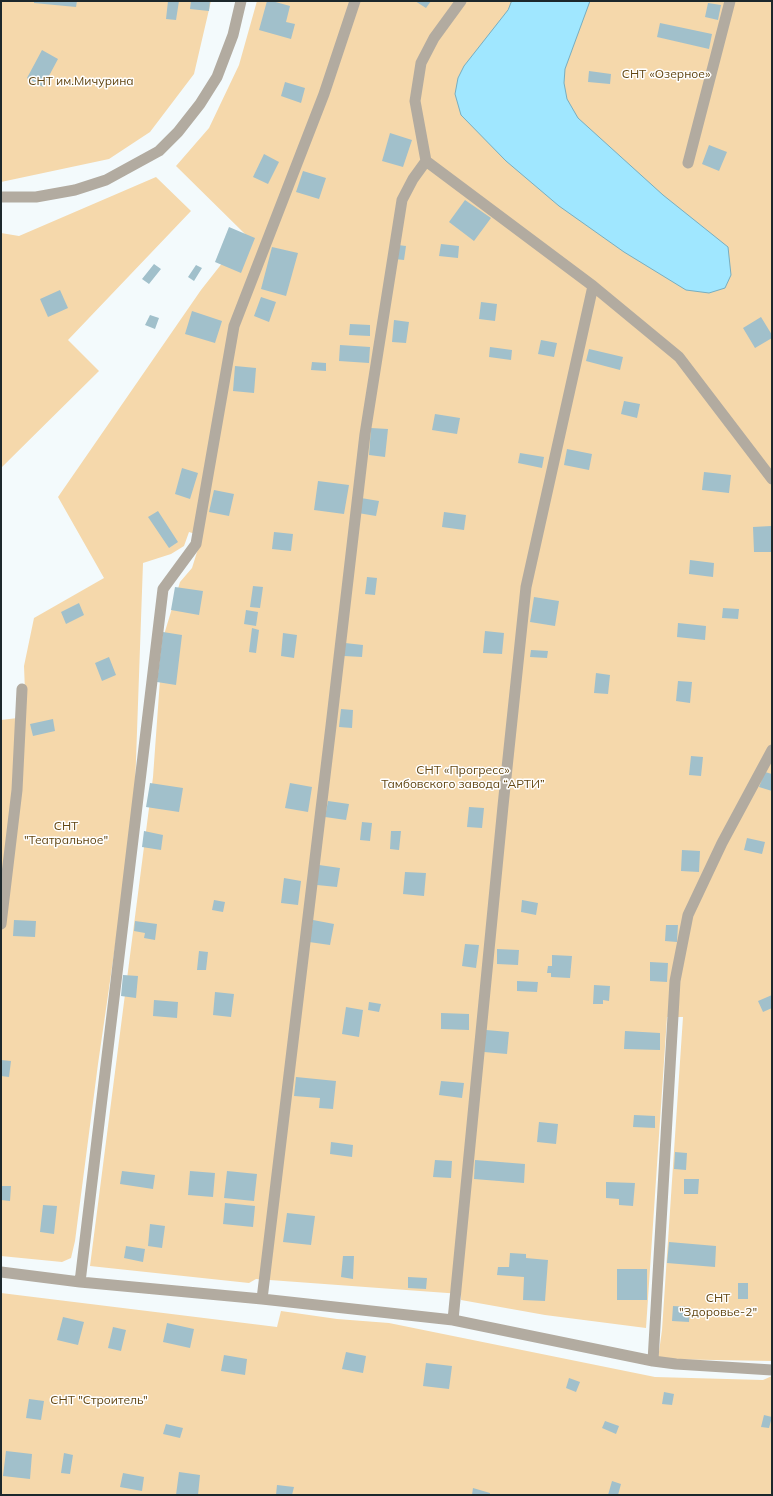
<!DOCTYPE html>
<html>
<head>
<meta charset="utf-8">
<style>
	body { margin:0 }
	#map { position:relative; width:773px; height:1496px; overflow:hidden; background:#f3fafc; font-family:Mulish,sans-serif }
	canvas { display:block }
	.frame { position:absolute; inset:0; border:2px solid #1c282c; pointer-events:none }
</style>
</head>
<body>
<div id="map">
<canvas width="773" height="1496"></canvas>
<div class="frame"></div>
</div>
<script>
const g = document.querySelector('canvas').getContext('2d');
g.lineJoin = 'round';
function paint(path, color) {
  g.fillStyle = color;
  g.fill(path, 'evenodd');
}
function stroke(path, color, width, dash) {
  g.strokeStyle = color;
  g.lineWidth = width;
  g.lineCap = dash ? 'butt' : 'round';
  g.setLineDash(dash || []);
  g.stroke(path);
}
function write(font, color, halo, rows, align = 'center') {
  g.font = font + ' Mulish,sans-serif';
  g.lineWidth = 3;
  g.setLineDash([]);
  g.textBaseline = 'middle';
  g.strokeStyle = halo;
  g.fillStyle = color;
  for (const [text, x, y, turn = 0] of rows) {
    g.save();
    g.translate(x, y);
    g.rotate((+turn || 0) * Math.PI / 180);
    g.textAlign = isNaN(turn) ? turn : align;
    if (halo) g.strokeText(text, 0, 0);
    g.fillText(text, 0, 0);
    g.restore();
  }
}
paint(new Path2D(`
	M 1,1 L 211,1 L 194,74 L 150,132 L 109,159 L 1,182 Z
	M 257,1 L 772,1 L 772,1361 L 658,1359 L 662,1330 L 683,1017 L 667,1017 L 646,1328 L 545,1315 L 461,1300 L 461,1294 L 256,1279 L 249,1283 L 90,1266 L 153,777 L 163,638 L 180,582 L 192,568 L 202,536 L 189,532 L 184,546 L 171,554 L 143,563 L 134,816 L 98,1064 L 75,1241 L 71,1258 L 62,1262 L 1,1256 L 1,720 L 26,717 L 24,666 L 34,618 L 104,578 L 58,497 L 201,290 L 245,234 L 176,166 L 209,128 L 239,65 Z
	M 156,177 L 191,211 L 68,340 L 99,371 L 1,468 L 1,233 L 19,236 Z
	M 1,1293 L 277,1327 L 281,1311 L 337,1319 L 389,1323 L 655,1377 L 763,1380 L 772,1376 L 772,1495 L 1,1495 Z`), '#f5d8ab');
const water = new Path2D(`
	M 512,1 L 590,1 L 565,69 L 564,83 L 567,99 L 578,118 L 663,195 L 728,247 L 731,275 L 725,288 L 709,293 L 686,290 L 624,252 L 559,206 L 506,161 L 461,115 L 455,94 L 458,78 L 464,66 L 508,10 Z`);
paint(water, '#a0e7ff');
stroke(water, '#78aec0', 1);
paint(new Path2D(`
	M 34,1 L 77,1 L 76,7 L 34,3 Z
	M 168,1 L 179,1 L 176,20 L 166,19 Z
	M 191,1 L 210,1 L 209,11 L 190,9 Z
	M 267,1 L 272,1 L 290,6 L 286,22 L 295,24 L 291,39 L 259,30 Z
	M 415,1 L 431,1 L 426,8 Z
	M 708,3 L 721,5 L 718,20 L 705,17 Z
	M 660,23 L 712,34 L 709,49 L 657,37 Z
	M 42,50 L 58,59 L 43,87 L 27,78 Z
	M 589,71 L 611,74 L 610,84 L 588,82 Z
	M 285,82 L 305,88 L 301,103 L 281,96 Z
	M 390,133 L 412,140 L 403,167 L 382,161 Z
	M 709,145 L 727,152 L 719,171 L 702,164 Z
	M 264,154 L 279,162 L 268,184 L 253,177 Z
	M 303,171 L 326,178 L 319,199 L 296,192 Z
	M 465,200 L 491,218 L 474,241 L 449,222 Z
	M 229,227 L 255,238 L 241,273 L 215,262 Z
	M 441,244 L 459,246 L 458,258 L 439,256 Z
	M 398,245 L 406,246 L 404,260 L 395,259 Z
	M 272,247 L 298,253 L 286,296 L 261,289 Z
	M 154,264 L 161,269 L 149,284 L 142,279 Z
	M 196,265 L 202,268 L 194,281 L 188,277 Z
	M 60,290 L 68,308 L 48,317 L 40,299 Z
	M 261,297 L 276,302 L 269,322 L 254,316 Z
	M 481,302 L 497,304 L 495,321 L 479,319 Z
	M 192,311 L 222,321 L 215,343 L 185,334 Z
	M 150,315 L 159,318 L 155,329 L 145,325 Z
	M 761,317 L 772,335 L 772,338 L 755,348 L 743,328 Z
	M 394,320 L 409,322 L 406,343 L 392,342 Z
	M 350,324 L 370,325 L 370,336 L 349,335 Z
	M 541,340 L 557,343 L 554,357 L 538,354 Z
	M 340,345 L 370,347 L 369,363 L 339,361 Z
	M 490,347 L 512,350 L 511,360 L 489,357 Z
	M 589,349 L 623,357 L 620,370 L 586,361 Z
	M 312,362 L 326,363 L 326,371 L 311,370 Z
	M 235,366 L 256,368 L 254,393 L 233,391 Z
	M 624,401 L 640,404 L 637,418 L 621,414 Z
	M 435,414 L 460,418 L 457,434 L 432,430 Z
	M 371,428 L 388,429 L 385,457 L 369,455 Z
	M 567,449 L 592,454 L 589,470 L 564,465 Z
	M 520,453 L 544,457 L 542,468 L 518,463 Z
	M 182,468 L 198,473 L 190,499 L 175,494 Z
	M 704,472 L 731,475 L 729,493 L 702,490 Z
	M 318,481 L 349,485 L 344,514 L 314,510 Z
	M 214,490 L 234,494 L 229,516 L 209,512 Z
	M 361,498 L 379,501 L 376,516 L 358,513 Z
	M 158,511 L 178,542 L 169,548 L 148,517 Z
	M 444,512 L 466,515 L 464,530 L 442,527 Z
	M 771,526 L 772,552 L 754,552 L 753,527 Z
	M 274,532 L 293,534 L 291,551 L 272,549 Z
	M 690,560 L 714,563 L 713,577 L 689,574 Z
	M 367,577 L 377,578 L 375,595 L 365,594 Z
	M 253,586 L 263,587 L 260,608 L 250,607 Z
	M 175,587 L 203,591 L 199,615 L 171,610 Z
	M 534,597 L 559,601 L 555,626 L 530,622 Z
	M 79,603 L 84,615 L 66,624 L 61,612 Z
	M 723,608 L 739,609 L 738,619 L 722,618 Z
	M 246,610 L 258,612 L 256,626 L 244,624 Z
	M 678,623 L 706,626 L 705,640 L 677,637 Z
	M 252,628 L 259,630 L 256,653 L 249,652 Z
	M 485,631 L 504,633 L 502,654 L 483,653 Z
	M 163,632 L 182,635 L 176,685 L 157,682 Z
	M 283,633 L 297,635 L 294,658 L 281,656 Z
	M 345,643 L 363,645 L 362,657 L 344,656 Z
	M 531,650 L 548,651 L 547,658 L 530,657 Z
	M 109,657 L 116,675 L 102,681 L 95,663 Z
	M 596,673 L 610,675 L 608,694 L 594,693 Z
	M 678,681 L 692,682 L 690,703 L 676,701 Z
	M 341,709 L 353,710 L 352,728 L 339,727 Z
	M 53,719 L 55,731 L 33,736 L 30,724 Z
	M 691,756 L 703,757 L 701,776 L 689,775 Z
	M 765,772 L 772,774 L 772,791 L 759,787 Z
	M 150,783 L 183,788 L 179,812 L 146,807 Z
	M 290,783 L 312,787 L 308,812 L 285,808 Z
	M 328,801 L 349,804 L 346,820 L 325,817 Z
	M 469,807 L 484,808 L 482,828 L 467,827 Z
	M 362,822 L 372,823 L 370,841 L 360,840 Z
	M 144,831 L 163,835 L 161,850 L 142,847 Z
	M 391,831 L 401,831 L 399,850 L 390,849 Z
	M 747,838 L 765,842 L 762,854 L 744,850 Z
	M 682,850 L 700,851 L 699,872 L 681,871 Z
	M 319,865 L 340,868 L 337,887 L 317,885 Z
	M 405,872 L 426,873 L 424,896 L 403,894 Z
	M 284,878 L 301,881 L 298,905 L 281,903 Z
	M 214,900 L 225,902 L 223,912 L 212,910 Z
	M 522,900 L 538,903 L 536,915 L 521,912 Z
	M 14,920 L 36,921 L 35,937 L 13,936 Z
	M 313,920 L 334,924 L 330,945 L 309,942 Z
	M 135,921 L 157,924 L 155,940 L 144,938 L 145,933 L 134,931 Z
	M 666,925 L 678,925 L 677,942 L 665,941 Z
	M 465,944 L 479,945 L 476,968 L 462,966 Z
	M 497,949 L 519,950 L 518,965 L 497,964 Z
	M 199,951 L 208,952 L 206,970 L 197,970 Z
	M 552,955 L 572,956 L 570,978 L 551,977 L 551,973 L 547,973 L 548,966 L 552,966 Z
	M 650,962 L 668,963 L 667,982 L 650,981 Z
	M 123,975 L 138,976 L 136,998 L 121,996 Z
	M 517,981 L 538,982 L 537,992 L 517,991 Z
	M 594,985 L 610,986 L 609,1001 L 603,1000 L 603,1004 L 593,1004 Z
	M 215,992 L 234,994 L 231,1017 L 213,1015 Z
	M 772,995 L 772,1008 L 763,1012 L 758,1001 Z
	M 154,1000 L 178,1002 L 177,1018 L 153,1016 Z
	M 369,1002 L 381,1004 L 379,1012 L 368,1010 Z
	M 346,1007 L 363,1010 L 359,1037 L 342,1034 Z
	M 441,1013 L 469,1014 L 469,1030 L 441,1029 Z
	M 486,1030 L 509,1032 L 507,1054 L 484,1052 Z
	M 625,1031 L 660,1033 L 660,1050 L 624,1049 Z
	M 1,1060 L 11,1061 L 9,1077 L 1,1076 Z
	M 296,1077 L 336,1081 L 333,1109 L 319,1108 L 320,1098 L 294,1096 Z
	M 441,1081 L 464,1083 L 462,1098 L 439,1095 Z
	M 634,1115 L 655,1116 L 655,1128 L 633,1127 Z
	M 539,1122 L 558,1124 L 556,1144 L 537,1142 Z
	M 331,1142 L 353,1145 L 352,1157 L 330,1154 Z
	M 675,1152 L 687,1153 L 686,1170 L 674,1169 Z
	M 435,1160 L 452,1161 L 451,1178 L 433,1177 Z
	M 475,1160 L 525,1164 L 524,1183 L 474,1179 Z
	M 122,1171 L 155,1175 L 153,1189 L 120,1184 Z
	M 190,1171 L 215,1173 L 213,1197 L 188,1195 Z
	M 227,1171 L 257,1174 L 254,1201 L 224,1198 Z
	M 684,1179 L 699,1179 L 698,1194 L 684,1194 Z
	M 606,1182 L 635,1183 L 633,1206 L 619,1205 L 619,1199 L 606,1198 Z
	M 1,1186 L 11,1186 L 10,1201 L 1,1200 Z
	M 225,1203 L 255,1206 L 253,1227 L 223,1224 Z
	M 43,1205 L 57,1206 L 54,1234 L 40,1232 Z
	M 287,1213 L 315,1216 L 311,1245 L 283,1242 Z
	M 150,1224 L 165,1226 L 162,1248 L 148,1246 Z
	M 669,1242 L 716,1246 L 715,1267 L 667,1263 Z
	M 126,1246 L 145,1249 L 143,1262 L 124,1258 Z
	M 510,1253 L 526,1254 L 526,1258 L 548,1260 L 545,1301 L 523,1300 L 524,1277 L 497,1275 L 498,1267 L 509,1267 Z
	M 343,1256 L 354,1256 L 353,1279 L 341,1277 Z
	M 617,1269 L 647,1269 L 647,1300 L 617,1300 Z
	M 408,1277 L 427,1278 L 426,1289 L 408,1288 Z
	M 738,1283 L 748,1283 L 748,1299 L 738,1299 Z
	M 673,1306 L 690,1307 L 689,1322 L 672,1321 Z
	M 63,1317 L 84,1322 L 78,1345 L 57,1340 Z
	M 167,1323 L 194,1329 L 190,1348 L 163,1342 Z
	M 113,1327 L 126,1330 L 121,1351 L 108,1348 Z
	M 346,1352 L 366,1356 L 363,1373 L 342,1369 Z
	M 224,1355 L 247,1359 L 245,1375 L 221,1371 Z
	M 426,1363 L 452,1366 L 449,1389 L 423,1386 Z
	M 569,1378 L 580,1382 L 576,1392 L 566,1388 Z
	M 664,1392 L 674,1394 L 672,1405 L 662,1404 Z
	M 29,1399 L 44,1401 L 41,1420 L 26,1418 Z
	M 764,1415 L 772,1417 L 769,1428 L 761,1427 Z
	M 605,1421 L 619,1426 L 616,1434 L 602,1428 Z
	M 166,1424 L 183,1428 L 180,1438 L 163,1434 Z
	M 6,1451 L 32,1454 L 30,1479 L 3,1476 Z
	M 64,1453 L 73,1455 L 70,1474 L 61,1473 Z
	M 179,1472 L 200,1475 L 198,1495 L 176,1495 Z
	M 123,1473 L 144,1477 L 142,1491 L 120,1487 Z
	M 612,1481 L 621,1484 L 618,1495 L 608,1495 Z
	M 277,1485 L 294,1487 L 292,1495 L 276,1495 Z
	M 473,1488 L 490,1493 L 490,1495 L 472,1495 Z`), '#a1c0cb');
stroke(new Path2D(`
	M 461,1 L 434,38 L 421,63 L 415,101 L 426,161 L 593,286 L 679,357 L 772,479
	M 688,163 L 730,1
	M 1,924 L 17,790 L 22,689
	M 1,1272 L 80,1282 L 262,1299 L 453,1320 L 653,1361 L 676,1364 L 772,1370
	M 80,1282 L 163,589 L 196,544 L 234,326 L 324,94 L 355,1
	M 262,1299 L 331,726 L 365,434 L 402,200 L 413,179 L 426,161
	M 453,1320 L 503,806 L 526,587 L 593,286
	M 653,1361 L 675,981 L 688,915 L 722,843 L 772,750`), '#b2aba0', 11);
stroke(new Path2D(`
	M 1,197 L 36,197 L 75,190 L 106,180 L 159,151 L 178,132 L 200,104 L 217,77 L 233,35 L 241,1`), '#b2aba0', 11);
write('12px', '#624612', '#fff', [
	["СНТ «Озерное»",666,74],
	["СНТ им.Мичурина",81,81],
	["СНТ «Прогресс»",463,770],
	["Тамбовского завода “АРТИ”",463,784],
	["СНТ",66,826],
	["\"Театральное\"",66,840],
	["СНТ",718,1298],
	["\"Здоровье-2\"",718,1312],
	["СНТ \"Строитель\"",99,1400]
]);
</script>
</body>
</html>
